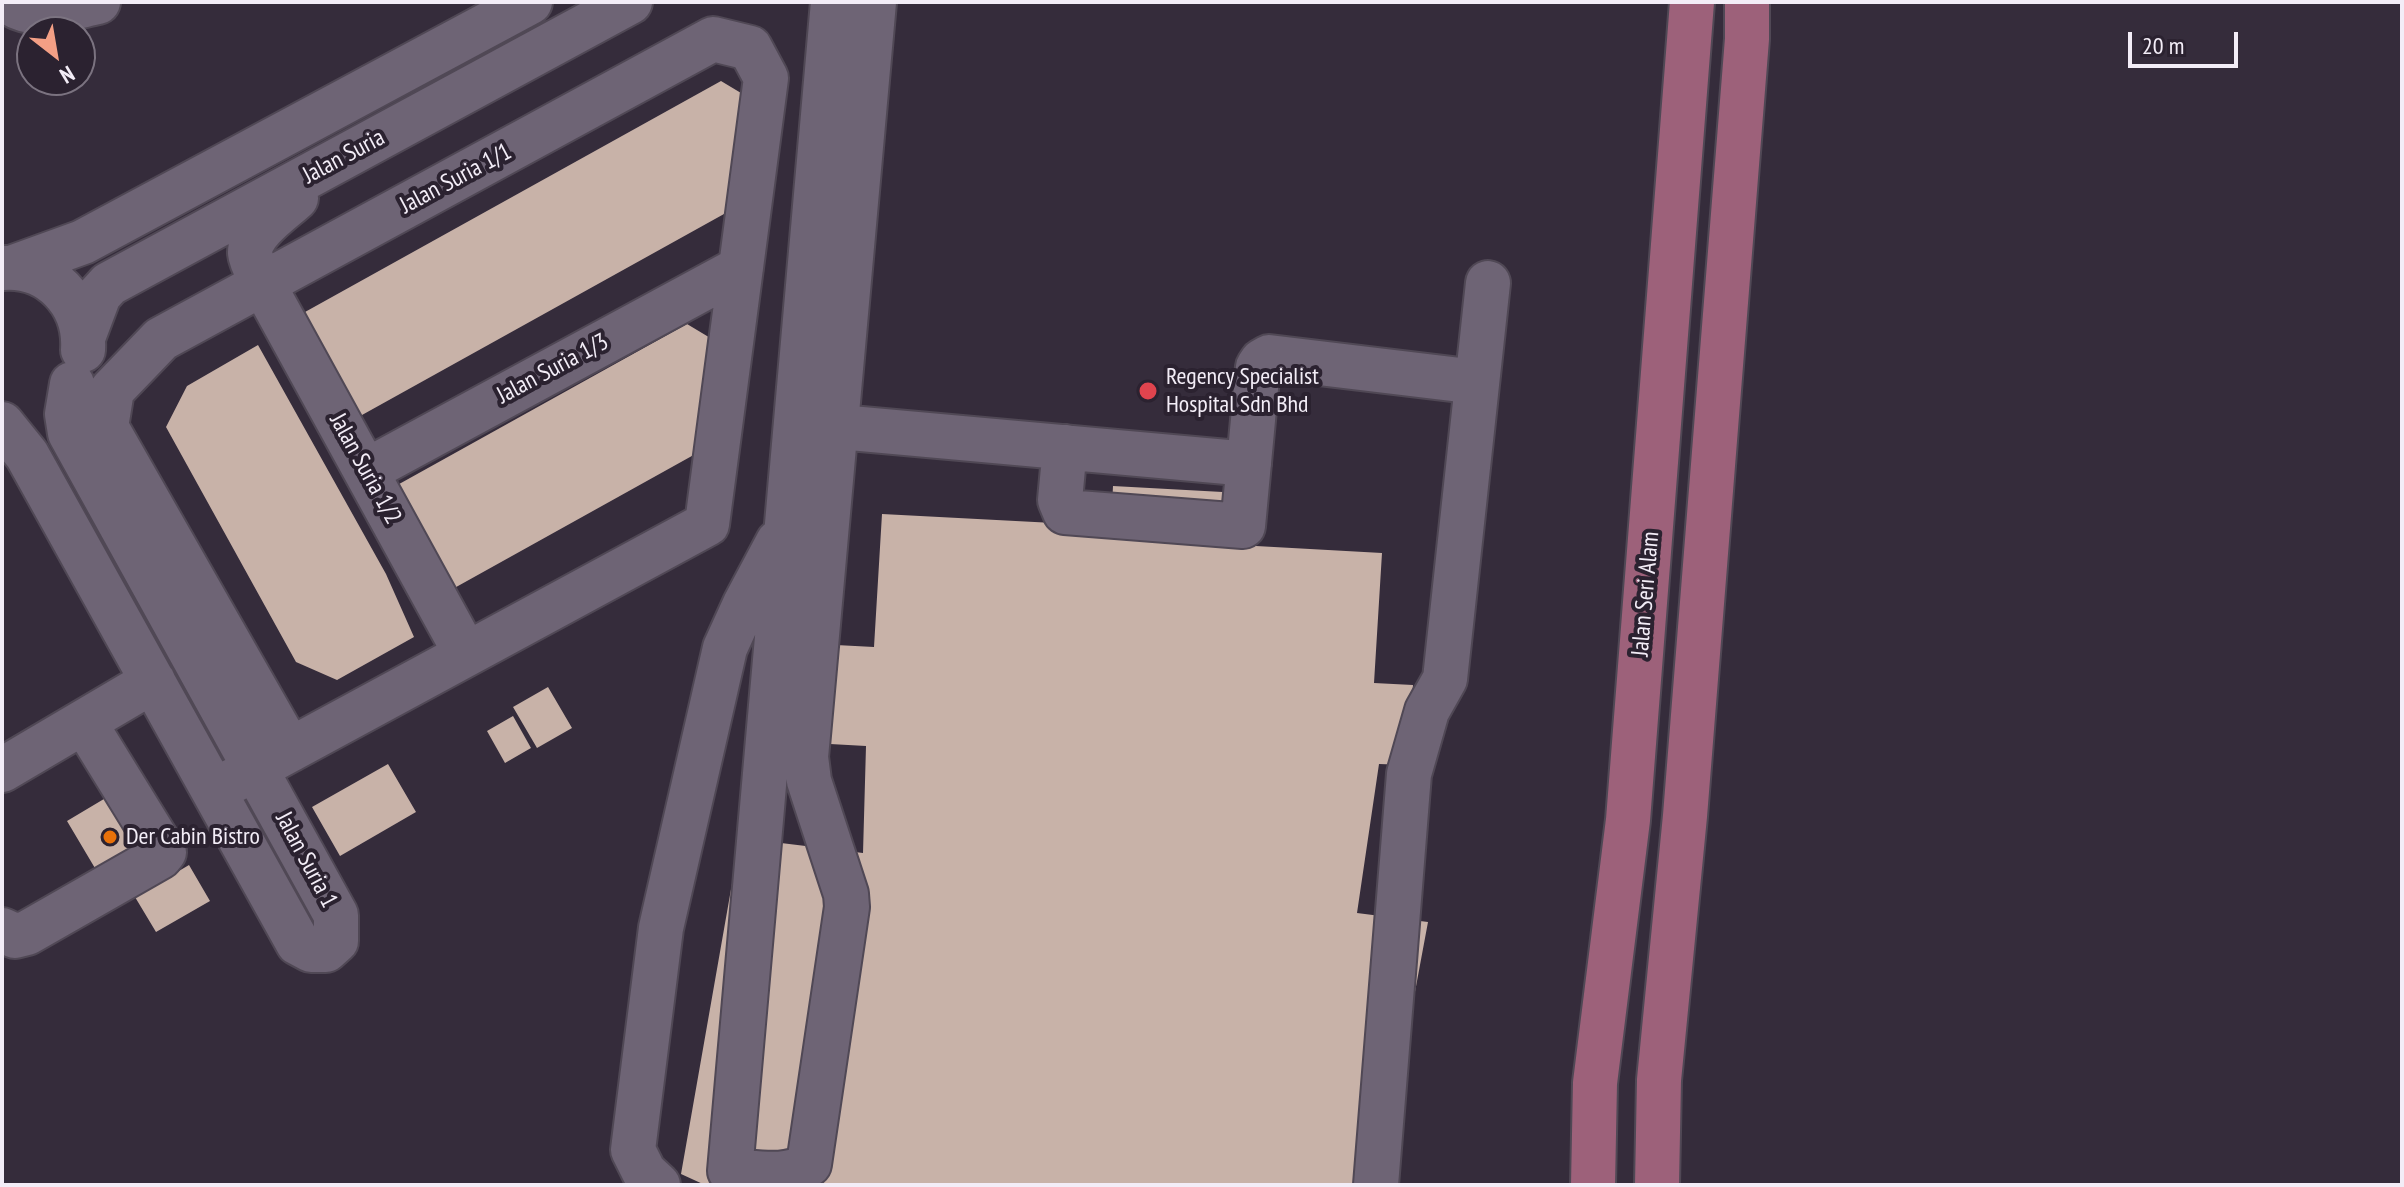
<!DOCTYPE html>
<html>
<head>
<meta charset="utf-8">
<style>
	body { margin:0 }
	#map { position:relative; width:2404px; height:1187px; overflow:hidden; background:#352c3b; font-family:"PT Sans Narrow",sans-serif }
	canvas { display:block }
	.frame { position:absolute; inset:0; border:4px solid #f3edf7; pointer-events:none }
	.north { position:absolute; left:16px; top:16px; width:80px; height:80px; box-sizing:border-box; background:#2b2230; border:2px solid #7b7380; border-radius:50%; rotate:149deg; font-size:22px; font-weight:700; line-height:32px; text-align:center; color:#f3edf7 }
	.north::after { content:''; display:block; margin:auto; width:28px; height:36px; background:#f39f85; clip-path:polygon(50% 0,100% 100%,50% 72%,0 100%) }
	.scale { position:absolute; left:2128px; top:32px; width:110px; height:36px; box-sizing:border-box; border:4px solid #f3edf7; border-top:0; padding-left:10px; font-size:24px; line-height:28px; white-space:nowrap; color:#f3edf7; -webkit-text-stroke:6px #2b2230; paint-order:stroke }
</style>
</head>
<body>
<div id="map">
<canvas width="2404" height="1187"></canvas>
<div class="frame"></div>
<div class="north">N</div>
<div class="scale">20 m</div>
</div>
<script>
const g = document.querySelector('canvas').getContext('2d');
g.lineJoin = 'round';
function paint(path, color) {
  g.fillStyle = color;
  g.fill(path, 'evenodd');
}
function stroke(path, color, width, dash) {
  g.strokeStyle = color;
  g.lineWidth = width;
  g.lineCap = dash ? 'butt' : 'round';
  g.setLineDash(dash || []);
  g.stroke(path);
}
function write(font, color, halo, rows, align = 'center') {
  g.font = font + ' "PT Sans Narrow",sans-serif';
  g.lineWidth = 8;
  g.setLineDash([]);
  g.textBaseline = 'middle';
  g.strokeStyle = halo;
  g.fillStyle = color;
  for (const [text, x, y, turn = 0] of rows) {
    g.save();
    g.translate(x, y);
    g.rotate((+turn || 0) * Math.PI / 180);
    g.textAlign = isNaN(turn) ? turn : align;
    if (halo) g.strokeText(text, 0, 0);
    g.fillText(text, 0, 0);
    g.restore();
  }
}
paint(new Path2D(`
	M 721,81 L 756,102 L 742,204 L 353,420 L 296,317 Z
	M 687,324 L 722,345 L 708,447 L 449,591 L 392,488 Z
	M 258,345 L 386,574 L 414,637 L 337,680 L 296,662 L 166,427 L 187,386 Z
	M 1113,486 L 1241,493 L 1238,545 L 1382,553 L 1374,683 L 1413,685 L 1407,765 L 1379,764 L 1357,913 L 1428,922 L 1379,1185 L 705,1185 L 681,1174 L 740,838 L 863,853 L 866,746 L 830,744 L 836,645 L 874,647 L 882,514 L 1111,526 Z
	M 548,687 L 572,728 L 537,748 L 513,707 Z
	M 513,716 L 531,748 L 505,763 L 487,731 Z
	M 388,764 L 416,812 L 340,856 L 312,807 Z
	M 119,790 L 154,849 L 102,880 L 67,821 Z
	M 189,865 L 210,901 L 156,932 L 135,897 Z`), '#c8b2a8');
const minor = new Path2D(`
	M 9,2 C 34,21 69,8 98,2
	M 833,2 L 730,1171 C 755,1172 787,1180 809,1164 L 847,907 L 846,894 L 809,781 L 806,757 L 874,2
	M 296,198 C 283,210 249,233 250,253 C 251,263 259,275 263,284 L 466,654
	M 14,267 L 83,242 L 530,2
	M 2,268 C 50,264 86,303 83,350
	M 84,335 L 99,295 L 109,284 L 630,2
	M 2,424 L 27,455 L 298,943 L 311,950 L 326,950 L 336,941 L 336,915 L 70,433 L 67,414 L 72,384
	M 806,424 L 1249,464
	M 1065,447 L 1060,500 L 1065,512 L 1243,526 L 1258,367 L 1262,361 L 1269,357 L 1477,382
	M 366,471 L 741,268
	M 2,770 L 153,681
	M 214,791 L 707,524 L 766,78 L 750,48 L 713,39 L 161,339 L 112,390 L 106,427 L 290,750
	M 2,930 L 15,936 L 27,933 L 160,857 L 164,852 L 84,722
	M 658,1185 L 644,1172 L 633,1150 L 661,928 L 725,648 L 745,604 L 778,542
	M 1376,1185 L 1409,774 L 1427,711 L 1445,679 L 1488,283`);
const major = new Path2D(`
	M 1593,1185 L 1595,1083 L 1628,820 L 1692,2
	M 1657,1185 L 1659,1080 L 1685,816 L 1747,39 L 1747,2`);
stroke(minor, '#504855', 48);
stroke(major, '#504855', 48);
stroke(minor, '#6e6475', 44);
stroke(major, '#9d617a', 44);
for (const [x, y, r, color] of [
	[1148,391,10,"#e0444e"],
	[110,837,8,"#e8710a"]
]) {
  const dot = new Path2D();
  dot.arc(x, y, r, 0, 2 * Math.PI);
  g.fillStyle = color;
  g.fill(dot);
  stroke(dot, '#2b2230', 3);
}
write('24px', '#f3edf7', '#2b2230', [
	["Jalan Suria",344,157,-28],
	["Jalan Suria 1/1",456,179,-28],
	["Jalan Suria 1/3",553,369,-28],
	["Jalan Suria 1/2",365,469,61],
	["Jalan Seri Alam",1646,594,-85],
	["Jalan Suria 1",306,860,62]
]);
write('24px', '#f3edf7', '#2b2230', [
	["Regency Specialist",1166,377],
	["Hospital Sdn Bhd",1166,405],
	["Der Cabin Bistro",126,837]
], 'left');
</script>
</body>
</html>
